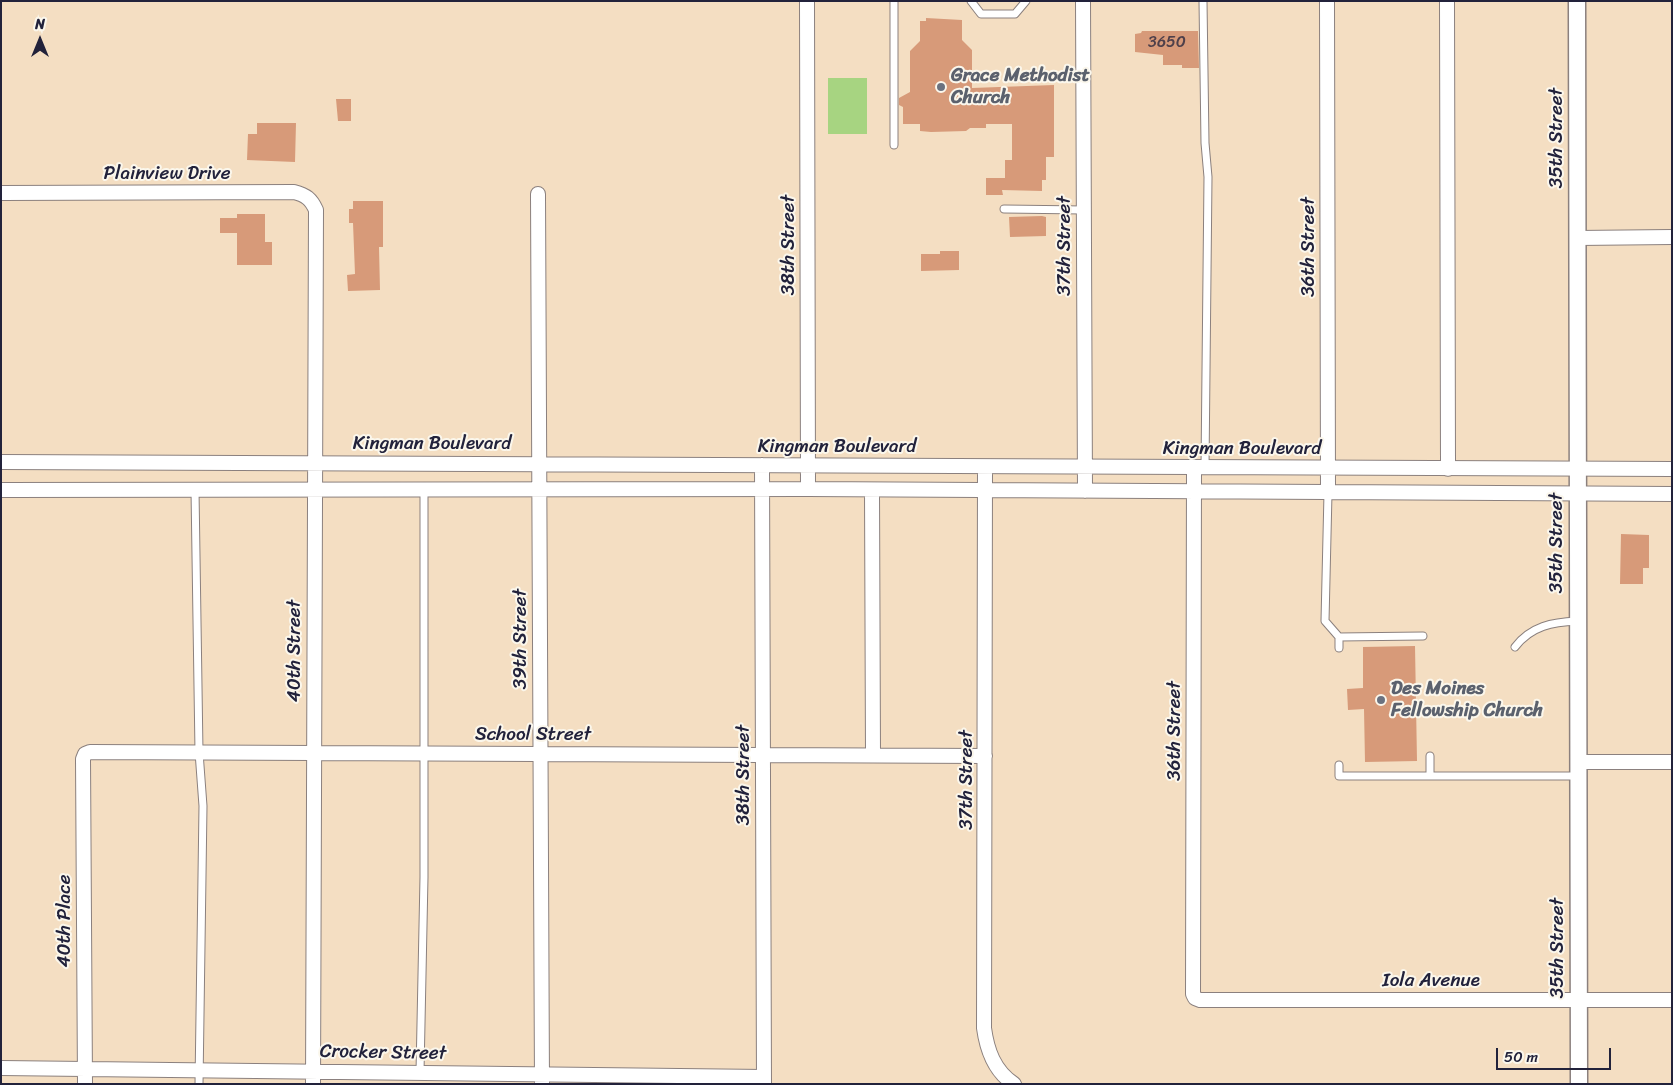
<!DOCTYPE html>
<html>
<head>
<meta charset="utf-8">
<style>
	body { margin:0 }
	#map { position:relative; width:1673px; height:1085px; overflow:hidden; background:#f4dec2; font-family:Sriracha,sans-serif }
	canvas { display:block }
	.frame { position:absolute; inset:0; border:2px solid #22223b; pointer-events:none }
	.north { position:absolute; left:15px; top:15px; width:50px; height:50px; -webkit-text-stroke:4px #fbf7ec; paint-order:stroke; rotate:0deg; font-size:14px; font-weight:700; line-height:20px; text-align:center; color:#22223b }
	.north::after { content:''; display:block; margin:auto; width:18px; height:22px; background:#22223b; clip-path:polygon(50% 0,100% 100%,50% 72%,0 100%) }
	.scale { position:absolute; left:1496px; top:1048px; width:115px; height:22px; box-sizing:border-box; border:2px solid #22223b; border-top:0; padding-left:6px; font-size:15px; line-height:18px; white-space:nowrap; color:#22223b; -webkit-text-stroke:4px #fbf7ec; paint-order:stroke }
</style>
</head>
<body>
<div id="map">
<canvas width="1673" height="1085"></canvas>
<div class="frame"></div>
<div class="north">N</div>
<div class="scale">50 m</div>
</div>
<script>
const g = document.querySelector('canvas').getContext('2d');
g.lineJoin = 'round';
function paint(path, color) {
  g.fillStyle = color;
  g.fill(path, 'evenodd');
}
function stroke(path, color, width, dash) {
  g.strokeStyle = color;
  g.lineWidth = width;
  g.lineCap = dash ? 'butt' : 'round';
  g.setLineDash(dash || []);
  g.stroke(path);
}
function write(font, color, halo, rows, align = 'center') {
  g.font = font + ' Sriracha,sans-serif';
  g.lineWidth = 4;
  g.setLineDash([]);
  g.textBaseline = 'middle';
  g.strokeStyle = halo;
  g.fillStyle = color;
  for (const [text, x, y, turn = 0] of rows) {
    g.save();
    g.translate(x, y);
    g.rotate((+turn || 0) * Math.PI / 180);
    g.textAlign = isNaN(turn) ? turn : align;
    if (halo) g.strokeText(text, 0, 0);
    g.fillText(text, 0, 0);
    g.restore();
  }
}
paint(new Path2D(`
	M 828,78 L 867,78 L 867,134 L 828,134 Z`), '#a7d481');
paint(new Path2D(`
	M 926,18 L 962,20 L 962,40 L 972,50 L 972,88 L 1054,85 L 1054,157 L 1046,157 L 1046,180 L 1042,180 L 1042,191 L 1002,190 L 1003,195 L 986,195 L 986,178 L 1005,178 L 1005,160 L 1012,160 L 1012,124 L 986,124 L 986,128 L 970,128 L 966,131 L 931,132 L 920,131 L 920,124 L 903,124 L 903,107 L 899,105 L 899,98 L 910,92 L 910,51 L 920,41 L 920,21 L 926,21 Z
	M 1142,31 L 1198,31 L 1199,68 L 1182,68 L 1182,65 L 1163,65 L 1163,55 L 1135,52 L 1135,34 L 1141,33 Z
	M 336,99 L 351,99 L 351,121 L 338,121 Z
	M 257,123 L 296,123 L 295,162 L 247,160 L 248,134 L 257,134 Z
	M 353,201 L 383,201 L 383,247 L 379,247 L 380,290 L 348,291 L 347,275 L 355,274 L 353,223 L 349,223 L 349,209 L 353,209 Z
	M 237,214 L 265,214 L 265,242 L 272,242 L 272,265 L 237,265 L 237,233 L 220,233 L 220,218 L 237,218 Z
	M 1042,216 L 1046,217 L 1046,236 L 1010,237 L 1009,217 Z
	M 940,251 L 959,251 L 959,270 L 921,271 L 921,254 L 940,254 Z
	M 1621,534 L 1649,535 L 1649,568 L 1643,568 L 1643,584 L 1620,584 Z
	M 1415,646 L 1417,761 L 1365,762 L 1364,709 L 1348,710 L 1347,689 L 1363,688 L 1363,647 Z`), '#d79a79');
const service = new Path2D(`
	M 971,1 L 981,14 L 1015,14 L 1026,1
	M 1203,1 L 1205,143 L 1208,177 L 1205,467
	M 894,145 L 894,1
	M 1004,209 L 1084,210
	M 195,490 L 199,752 L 203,806 L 199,1084
	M 1328,493 L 1325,621 L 1339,637 L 1339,648
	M 1339,637 L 1423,636
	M 1515,647 C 1531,626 1553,622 1577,621
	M 1430,756 L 1430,776
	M 1339,765 L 1339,776 L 1578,776
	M 420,1072 L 424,877 L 424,491`);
const minor = new Path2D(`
	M 807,1 L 808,489
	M 1083,1 L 1085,491
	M 1327,1 L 1328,493
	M 1447,1 L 1448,469
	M 1,193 L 294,192 C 306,195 311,199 316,210 L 313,1084
	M 538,194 L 542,1084
	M 1577,238 L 1672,237
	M 1,462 L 1672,469
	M 762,465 L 764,1084
	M 985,467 L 984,1028 C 987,1050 994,1071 1014,1084
	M 1194,468 L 1193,994 L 1195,998 L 1200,1000 L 1672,1000
	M 1,490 L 808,489 L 1672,494
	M 872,490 L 873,755
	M 1578,762 L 1672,762
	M 1,1068 L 764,1077
	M 85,1084 L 83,759 L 85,754 L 90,752 L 985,756`);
const tertiary = new Path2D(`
	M 1577,1 L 1579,1084`);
stroke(service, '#8b807e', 9);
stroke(minor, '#8b807e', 16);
stroke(tertiary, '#8b807e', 19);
stroke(service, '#fff', 7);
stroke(minor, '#fff', 14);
stroke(tertiary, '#fff', 16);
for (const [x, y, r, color] of [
	[941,87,5,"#6b7280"],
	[1381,700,5,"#6b7280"]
]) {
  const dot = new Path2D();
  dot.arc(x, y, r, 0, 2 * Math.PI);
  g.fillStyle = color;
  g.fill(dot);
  stroke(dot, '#fbf7ec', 2);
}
write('16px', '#4f404a', null, [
	["3650",1167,43]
]);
write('bold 19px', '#5b616d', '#fbf7ec', [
	["Grace Methodist",951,76],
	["Church",951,98],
	["Des Moines",1391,689],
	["Fellowship Church",1391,711]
], 'left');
write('19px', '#22223b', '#fbf7ec', [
	["35th Street",1557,138,-90],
	["Plainview Drive",167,174],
	["38th Street",789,245,-90],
	["37th Street",1065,246,-90],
	["36th Street",1309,247,-90],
	["Kingman Boulevard",432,444],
	["Kingman Boulevard",837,447],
	["Kingman Boulevard",1242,449],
	["35th Street",1557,543,-90],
	["39th Street",521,639,-90],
	["40th Street",295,651,-90],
	["36th Street",1175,731,-90],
	["School Street",533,735],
	["38th Street",744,775,-90],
	["37th Street",967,780,-90],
	["40th Place",65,921,-90],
	["35th Street",1558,948,-90],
	["Iola Avenue",1431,981],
	["Crocker Street",383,1053,1]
]);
</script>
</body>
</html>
